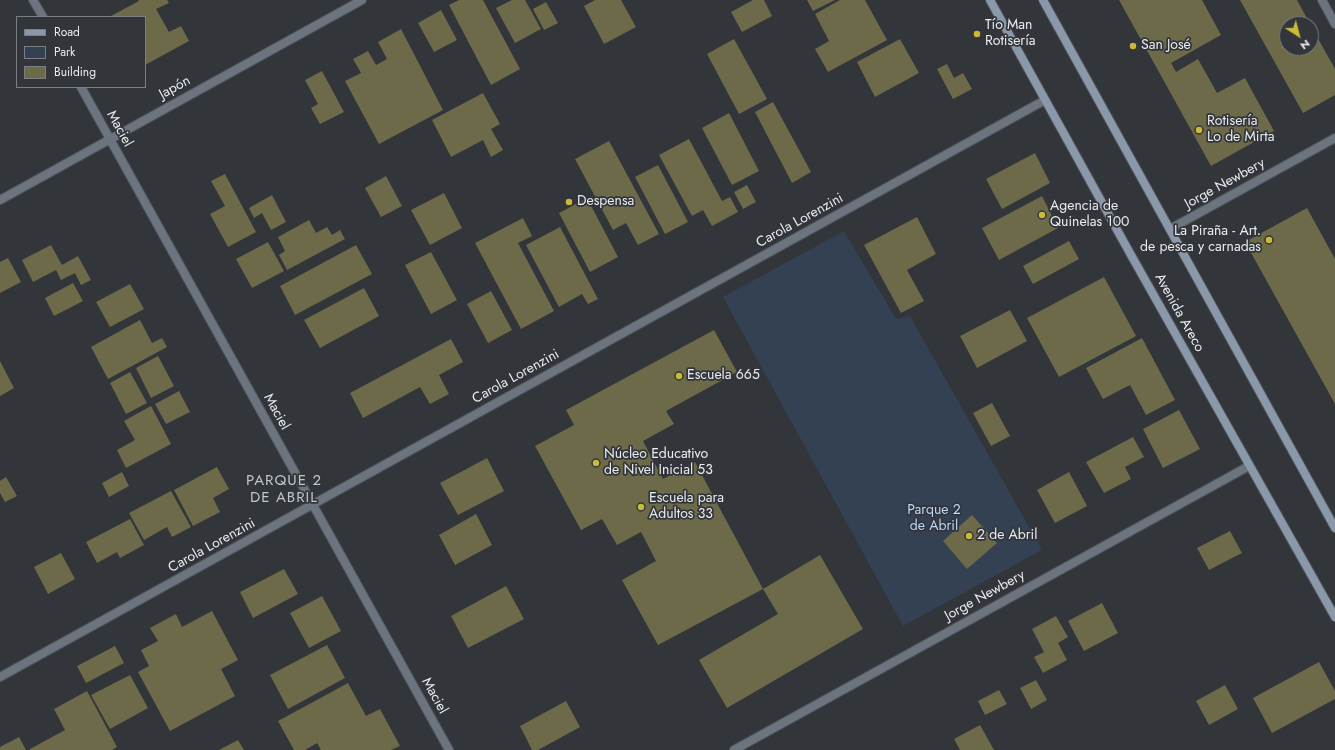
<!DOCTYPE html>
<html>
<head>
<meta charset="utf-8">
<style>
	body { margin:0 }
	#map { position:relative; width:1335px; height:750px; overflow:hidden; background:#32353a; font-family:Jost,sans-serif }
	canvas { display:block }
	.legend { position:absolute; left:16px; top:16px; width:130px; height:72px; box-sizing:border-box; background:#32353a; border:1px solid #7b7e82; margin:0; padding:5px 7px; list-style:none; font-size:12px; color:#e9ebef }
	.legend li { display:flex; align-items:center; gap:8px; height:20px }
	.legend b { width:20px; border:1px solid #7b7e82 }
	.north { position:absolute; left:1279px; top:16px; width:40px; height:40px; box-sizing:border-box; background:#32353a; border:1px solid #7b7e82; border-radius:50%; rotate:144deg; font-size:11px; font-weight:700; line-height:16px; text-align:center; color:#e9ebef }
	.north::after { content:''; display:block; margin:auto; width:14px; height:18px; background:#caba3a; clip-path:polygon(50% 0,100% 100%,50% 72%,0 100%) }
</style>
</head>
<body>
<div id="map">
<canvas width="1335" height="750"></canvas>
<ul class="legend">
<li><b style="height:5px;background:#8a98aa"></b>Road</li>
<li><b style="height:11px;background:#344153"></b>Park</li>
<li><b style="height:11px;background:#6d6a4a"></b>Building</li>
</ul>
<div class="north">N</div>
</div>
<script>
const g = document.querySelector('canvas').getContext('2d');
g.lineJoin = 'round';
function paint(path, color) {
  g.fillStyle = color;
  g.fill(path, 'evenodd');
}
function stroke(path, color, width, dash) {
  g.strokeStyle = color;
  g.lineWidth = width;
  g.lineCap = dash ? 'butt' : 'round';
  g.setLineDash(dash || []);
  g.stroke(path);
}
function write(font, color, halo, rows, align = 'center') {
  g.font = font + ' Jost,sans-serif';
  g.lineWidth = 3.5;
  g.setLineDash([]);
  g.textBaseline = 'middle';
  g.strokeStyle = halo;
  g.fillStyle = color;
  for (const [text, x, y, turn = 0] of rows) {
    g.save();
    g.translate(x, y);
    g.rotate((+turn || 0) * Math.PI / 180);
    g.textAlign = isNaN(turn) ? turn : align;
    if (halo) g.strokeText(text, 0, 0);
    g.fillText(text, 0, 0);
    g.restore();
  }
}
paint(new Path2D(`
	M 844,231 L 896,319 L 910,316 L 1042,550 L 903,626 L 723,297 Z`), '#344153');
paint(new Path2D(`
	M 138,0 L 167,0 L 169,3 L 156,9 L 169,32 L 181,26 L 189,41 L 145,65 L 145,17 L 109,17 L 139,1 Z
	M 459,0 L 483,0 L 520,69 L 491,85 L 449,5 Z
	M 512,0 L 525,0 L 541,29 L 515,43 L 496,8 Z
	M 595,0 L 621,0 L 636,27 L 604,44 L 584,6 Z
	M 753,0 L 764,0 L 772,16 L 742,32 L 731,12 Z
	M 807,0 L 835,0 L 813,11 Z
	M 840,0 L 865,0 L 887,40 L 828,72 L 815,49 L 829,41 L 815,14 Z
	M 1119,0 L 1202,0 L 1221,35 L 1171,63 L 1176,72 L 1198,59 L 1217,93 L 1245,78 L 1274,131 L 1211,166 Z
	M 1240,0 L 1297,0 L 1310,24 L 1287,24 L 1287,48 L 1311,48 L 1311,26 L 1335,69 L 1335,95 L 1303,113 Z
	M 546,2 L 558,23 L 544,30 L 533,9 Z
	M 441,10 L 457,40 L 434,52 L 418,23 Z
	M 401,29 L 443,110 L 379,144 L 345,81 L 361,73 L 353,59 L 368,51 L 376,65 L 387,59 L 378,42 Z
	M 734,39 L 767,99 L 739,114 L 707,54 Z
	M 900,39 L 919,73 L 875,97 L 857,62 Z
	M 947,64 L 954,78 L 963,73 L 972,89 L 953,99 L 937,69 Z
	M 322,71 L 344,112 L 320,124 L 311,108 L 318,104 L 305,80 Z
	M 483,93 L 500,124 L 491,129 L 503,150 L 491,157 L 483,140 L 451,157 L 432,120 Z
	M 773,102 L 811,172 L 792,183 L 755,112 Z
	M 729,113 L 759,171 L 732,185 L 702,128 Z
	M 689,139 L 722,201 L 730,197 L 738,212 L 712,226 L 703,210 L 692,216 L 659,155 Z
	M 609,141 L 659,234 L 638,245 L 626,223 L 613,230 L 575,159 Z
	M 1035,153 L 1050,183 L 1002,209 L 986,179 Z
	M 658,165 L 688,222 L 665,234 L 635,177 Z
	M 225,174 L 256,232 L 228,247 L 210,214 L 225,206 L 211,181 Z
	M 386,176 L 402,206 L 381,217 L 365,188 Z
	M 747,185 L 756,202 L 743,209 L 734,192 Z
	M 444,193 L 462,228 L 430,245 L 411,210 Z
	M 272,195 L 286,222 L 271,230 L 262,213 L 254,218 L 249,208 Z
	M 1042,196 L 1058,228 L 999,260 L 982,228 Z
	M 587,198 L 618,257 L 590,272 L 559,213 Z
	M 1307,208 L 1335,259 L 1335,404 L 1245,242 Z
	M 917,217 L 936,254 L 907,270 L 924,301 L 901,313 L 864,245 Z
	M 523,218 L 532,236 L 518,243 L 554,311 L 521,329 L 475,243 Z
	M 309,220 L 316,233 L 327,227 L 332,235 L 340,230 L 345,239 L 287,270 L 279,255 L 285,251 L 278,237 Z
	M 560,227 L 598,299 L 588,304 L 582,294 L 559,307 L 526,245 Z
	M 1069,241 L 1079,259 L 1033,284 L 1023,266 Z
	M 268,242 L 284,271 L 252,288 L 236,259 Z
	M 51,245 L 62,265 L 78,256 L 91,280 L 81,285 L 75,273 L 61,280 L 56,270 L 33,282 L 22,260 Z
	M 356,245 L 372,274 L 295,315 L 280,286 Z
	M 431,252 L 457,300 L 431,314 L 405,265 Z
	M 8,258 L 21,282 L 0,293 L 0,262 Z
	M 1104,277 L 1136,336 L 1059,377 L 1027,318 Z
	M 73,283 L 83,301 L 54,316 L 45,298 Z
	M 130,284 L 144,309 L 110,327 L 96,302 Z
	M 364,288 L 379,316 L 320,348 L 304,320 Z
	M 491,291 L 512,330 L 488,343 L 467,304 Z
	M 1010,310 L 1027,341 L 977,368 L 960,336 Z
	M 140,320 L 152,343 L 162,338 L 167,347 L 108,379 L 91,347 Z
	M 714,330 L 737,372 L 666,411 L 674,424 L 643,441 L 663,479 L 695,462 L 763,589 L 658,645 L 622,580 L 656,561 L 641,532 L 617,545 L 602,519 L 581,530 L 535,446 L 574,425 L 566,410 Z
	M 1142,338 L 1175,400 L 1146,415 L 1130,385 L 1103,399 L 1086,368 Z
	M 451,339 L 463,362 L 439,375 L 449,394 L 430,404 L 420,387 L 363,418 L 350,393 Z
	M 158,356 L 174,386 L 151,398 L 136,368 Z
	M 0,361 L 14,388 L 0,396 Z
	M 130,372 L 147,403 L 126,414 L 110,383 Z
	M 179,391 L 190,412 L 166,424 L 155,404 Z
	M 992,403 L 1010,436 L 991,446 L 973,413 Z
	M 151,406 L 171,444 L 126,468 L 117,450 L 135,440 L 124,421 Z
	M 1179,410 L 1200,449 L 1163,468 L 1143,429 Z
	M 1133,437 L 1144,457 L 1125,467 L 1131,479 L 1104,493 L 1086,462 Z
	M 487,458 L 504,491 L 458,515 L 440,483 Z
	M 217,467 L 229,489 L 213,498 L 220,512 L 193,526 L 174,490 Z
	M 122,472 L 129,486 L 109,497 L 102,483 Z
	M 1069,472 L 1087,506 L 1055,523 L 1037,490 Z
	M 6,477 L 17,496 L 5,502 L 0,493 L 0,481 Z
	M 171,491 L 191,527 L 172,537 L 167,527 L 144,540 L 129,513 Z
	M 476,514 L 492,545 L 455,565 L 439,535 Z
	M 972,515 L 997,543 L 967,569 L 943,541 Z
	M 130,519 L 144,545 L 120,558 L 117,552 L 97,563 L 86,542 Z
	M 1230,531 L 1242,553 L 1209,570 L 1197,548 Z
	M 61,553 L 75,579 L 48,594 L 34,567 Z
	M 820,555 L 863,629 L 727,708 L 699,660 L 778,614 L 763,589 Z
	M 284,569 L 298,594 L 253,618 L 240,592 Z
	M 506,586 L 524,619 L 468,648 L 451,616 Z
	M 322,596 L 341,631 L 309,648 L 290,613 Z
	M 1102,603 L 1118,633 L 1084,651 L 1068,621 Z
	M 212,611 L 238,660 L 221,669 L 235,696 L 170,731 L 138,672 L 149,666 L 141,650 L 158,641 L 150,628 L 176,614 L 182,627 Z
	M 1056,616 L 1068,637 L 1058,643 L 1067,660 L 1043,673 L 1034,657 L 1044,652 L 1032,629 Z
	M 327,645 L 345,678 L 288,709 L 270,675 Z
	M 115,646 L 124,663 L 86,683 L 77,666 Z
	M 1319,662 L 1335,691 L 1335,699 L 1272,733 L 1253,698 Z
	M 130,675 L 148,708 L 110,729 L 91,695 Z
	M 1036,680 L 1047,700 L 1031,709 L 1020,688 Z
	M 348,683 L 366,716 L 380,709 L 400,746 L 391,750 L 321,750 L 317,743 L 305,750 L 294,750 L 278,721 Z
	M 1225,685 L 1238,709 L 1209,725 L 1196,701 Z
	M 999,690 L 1007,704 L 985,715 L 978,701 Z
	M 87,691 L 117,747 L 112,750 L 30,750 L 30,749 L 65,730 L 54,709 Z
	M 566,701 L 580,727 L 538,750 L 532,750 L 520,726 Z
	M 980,725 L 994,750 L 960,750 L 954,739 Z
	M 19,737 L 26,750 L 0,750 L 0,747 Z
	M 238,740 L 244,750 L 219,750 Z`), '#6d6a4a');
const street = new Path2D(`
	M 33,0 L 43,17
	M 1322,0 L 1335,24
	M 81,87 L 449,750
	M 0,200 L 362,0
	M 1170,229 L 1335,138
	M 0,677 L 1045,100
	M 734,750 L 1249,466`);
const secondary = new Path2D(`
	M 990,0 L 1131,255 L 1335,617
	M 1043,0 L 1335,528`);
stroke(street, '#4f5257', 10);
stroke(secondary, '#4f5257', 10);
stroke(street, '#6c7480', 8);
stroke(secondary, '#8a98aa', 8);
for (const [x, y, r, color] of [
	[977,34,4,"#caba3a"],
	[1133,46,4,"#caba3a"],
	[1199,130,4,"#caba3a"],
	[569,202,4,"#caba3a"],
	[1042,215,4,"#caba3a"],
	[1269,240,4,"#caba3a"],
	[679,376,4,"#caba3a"],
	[596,463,4,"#caba3a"],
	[641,507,4,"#caba3a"],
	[969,536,4,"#caba3a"]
]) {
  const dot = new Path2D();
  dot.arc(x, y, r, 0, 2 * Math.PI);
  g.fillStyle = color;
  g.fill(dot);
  stroke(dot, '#32353a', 1.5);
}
write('14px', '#e9ebef', '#32353a', [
	["Tío Man",985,26],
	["Rotisería",985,42],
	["San José",1141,46],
	["Rotisería",1207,122],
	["Lo de Mirta",1207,138],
	["Despensa",577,202],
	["Agencia de",1050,207],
	["Quinelas 100",1050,223],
	["La Piraña - Art.",1261,232,"right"],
	["de pesca y carnadas",1261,248,"right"],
	["Escuela 665",687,376],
	["Núcleo Educativo",604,455],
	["de Nivel Inicial 53",604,471],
	["Escuela para",649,499],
	["Adultos 33",649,515],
	["2 de Abril",977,536]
], 'left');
write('14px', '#e9ebef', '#32353a', [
	["Japón",175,88,-29],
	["Maciel",119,129,61],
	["Jorge Newbery",1225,184,-29],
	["Carola Lorenzini",800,221,-29],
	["Avenida Areco",1179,313,61],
	["Carola Lorenzini",516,377,-29],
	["Maciel",276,412,61],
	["Carola Lorenzini",212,546,-29],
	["Jorge Newbery",985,596,-29],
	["Maciel",434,696,61]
]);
write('14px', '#bbd8fe', '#32353a', [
	["Parque 2",934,511],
	["de Abril",934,527]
]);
g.letterSpacing = '1px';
write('15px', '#c1c6cc', '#32353a', [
	["PARQUE 2",284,481],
	["DE ABRIL",284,498]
]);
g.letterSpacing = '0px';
</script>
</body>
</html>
